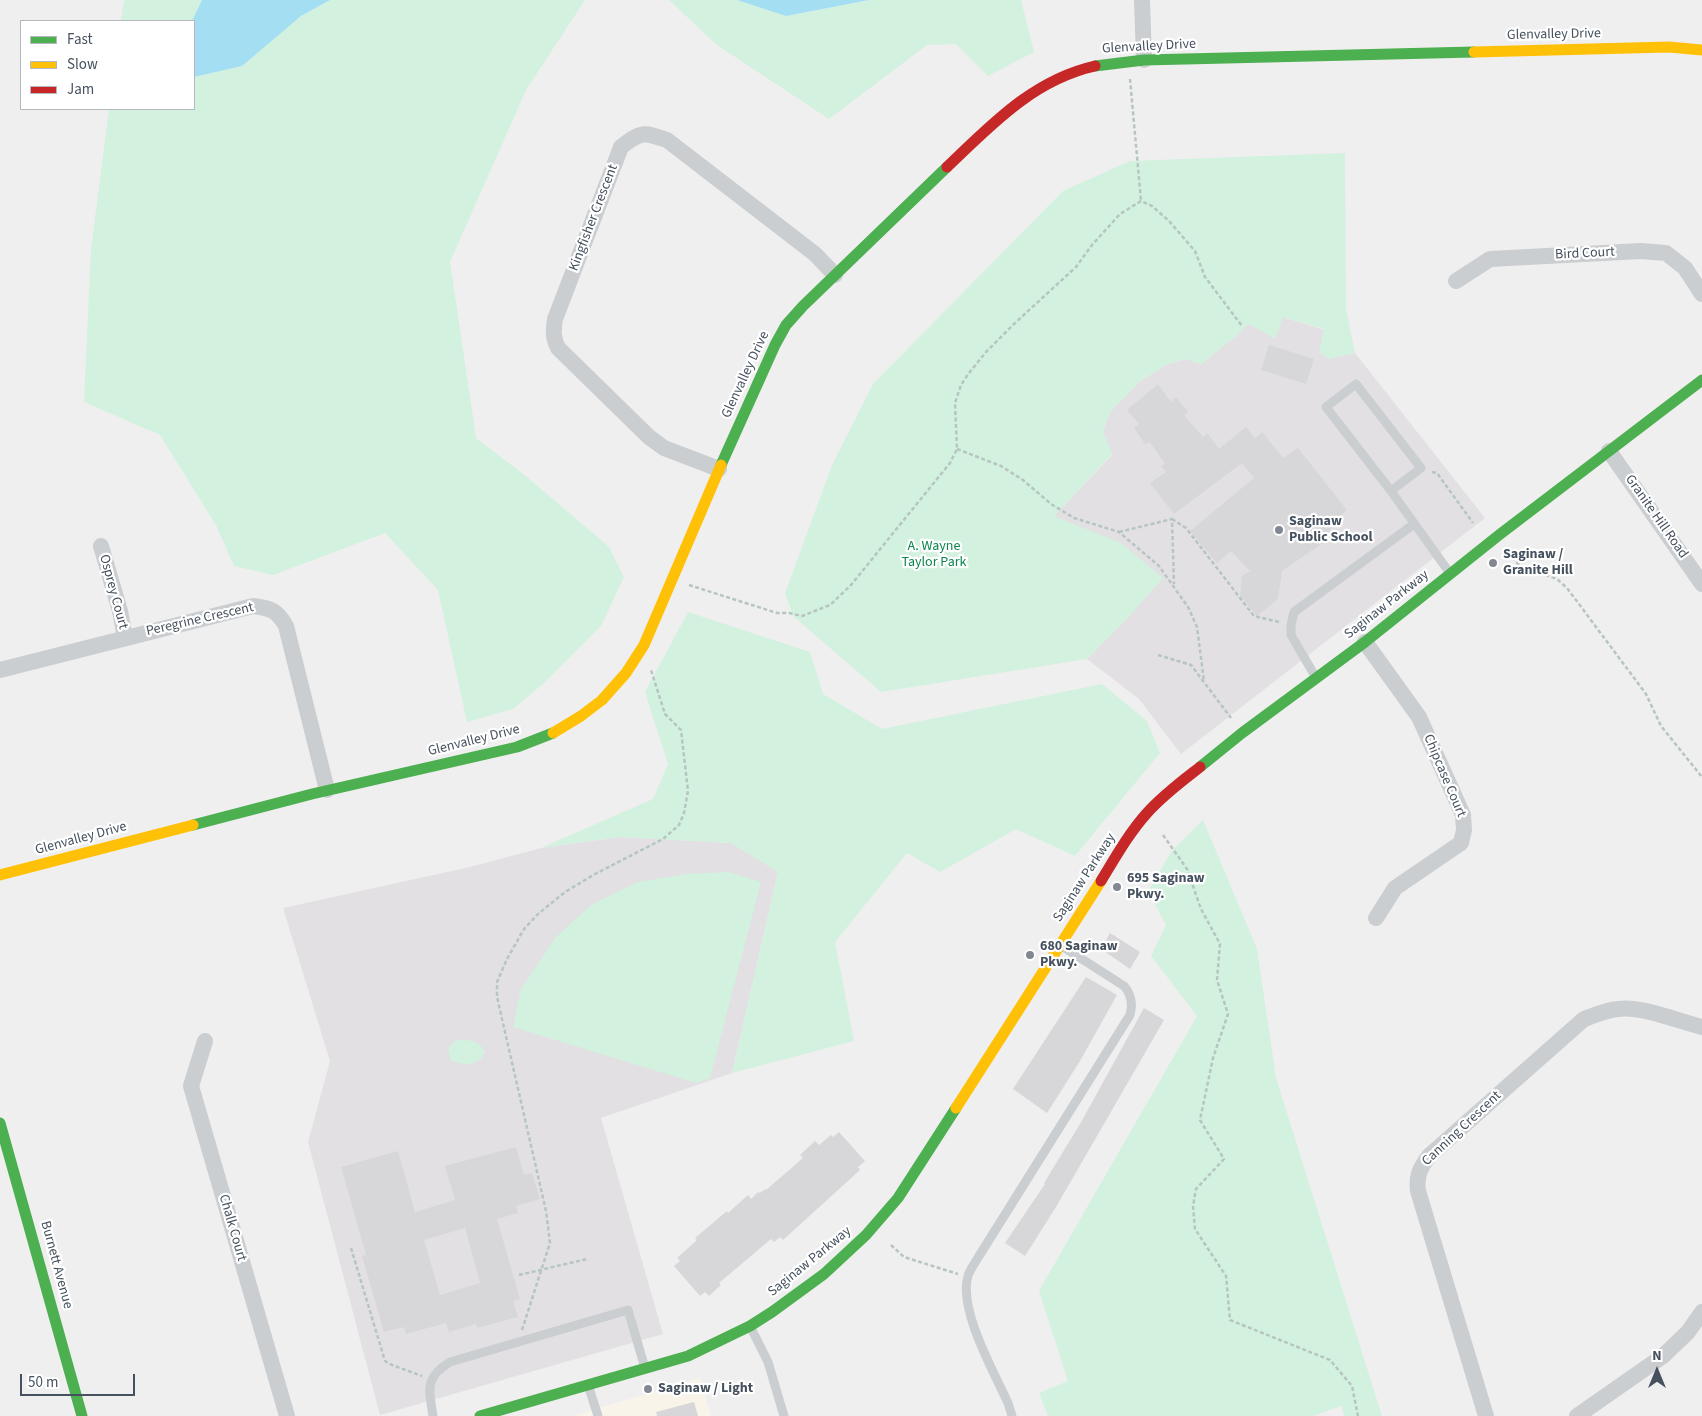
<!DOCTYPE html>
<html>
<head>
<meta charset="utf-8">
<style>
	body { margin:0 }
	#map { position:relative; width:1702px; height:1416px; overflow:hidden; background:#f0efef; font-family:"Source Sans 3",sans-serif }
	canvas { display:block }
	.legend { position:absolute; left:20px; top:20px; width:175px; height:90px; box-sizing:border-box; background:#fff; border:1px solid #b5b9bf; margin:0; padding:6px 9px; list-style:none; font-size:15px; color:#45515e }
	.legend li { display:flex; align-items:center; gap:10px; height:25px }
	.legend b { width:25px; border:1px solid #b5b9bf }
	.north { position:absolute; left:1632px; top:1346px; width:50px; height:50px; -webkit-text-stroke:4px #fff; paint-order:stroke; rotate:0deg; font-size:14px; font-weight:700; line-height:20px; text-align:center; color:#45515e }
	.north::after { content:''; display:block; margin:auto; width:18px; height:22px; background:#45515e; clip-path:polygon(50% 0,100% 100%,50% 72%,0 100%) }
	.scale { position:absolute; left:20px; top:1374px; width:115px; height:22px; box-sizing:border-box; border:2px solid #45515e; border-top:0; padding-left:6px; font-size:15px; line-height:18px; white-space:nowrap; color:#45515e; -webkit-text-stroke:4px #fff; paint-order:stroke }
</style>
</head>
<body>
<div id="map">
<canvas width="1702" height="1416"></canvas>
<ul class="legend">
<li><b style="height:6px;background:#4caf50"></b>Fast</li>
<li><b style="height:6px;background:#ffc107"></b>Slow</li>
<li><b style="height:6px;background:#c62828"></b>Jam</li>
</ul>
<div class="north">N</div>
<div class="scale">50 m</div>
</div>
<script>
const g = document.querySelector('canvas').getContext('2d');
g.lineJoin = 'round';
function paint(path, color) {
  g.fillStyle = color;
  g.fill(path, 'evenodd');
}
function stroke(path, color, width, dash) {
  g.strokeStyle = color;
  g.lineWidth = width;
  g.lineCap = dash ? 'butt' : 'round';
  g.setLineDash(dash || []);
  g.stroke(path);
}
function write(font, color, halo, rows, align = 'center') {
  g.font = font + ' "Source Sans 3",sans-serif';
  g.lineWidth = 4.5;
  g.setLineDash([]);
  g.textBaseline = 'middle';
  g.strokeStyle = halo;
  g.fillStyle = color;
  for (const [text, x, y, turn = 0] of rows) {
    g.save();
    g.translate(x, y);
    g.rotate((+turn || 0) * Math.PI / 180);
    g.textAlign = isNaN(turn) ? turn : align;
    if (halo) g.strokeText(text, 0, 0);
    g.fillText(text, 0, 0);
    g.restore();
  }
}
paint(new Path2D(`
	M 700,1378 L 711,1416 L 572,1416 Z`), '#f8f4ea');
paint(new Path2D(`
	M 1283,317 L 1325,330 L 1328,359 L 1355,353 L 1485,518 L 1181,754 L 1139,699 L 1087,659 L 1132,613 L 1054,516 L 1112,455 L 1103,431 L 1110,412 L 1140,381 L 1168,364 L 1186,359 L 1201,364 L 1237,335 L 1249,323 Z
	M 620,837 L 732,843 L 778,872 L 732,1073 L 601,1118 L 663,1334 L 380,1415 L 308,1142 L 330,1061 L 283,908 L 470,867 L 541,848 Z`), '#e2e0e2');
paint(new Path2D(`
	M 124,0 L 202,0 L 192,21 L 121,21 Z
	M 330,0 L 585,0 L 526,90 L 450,262 L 476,438 L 527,477 L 609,547 L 624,577 L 601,626 L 544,683 L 513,709 L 467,722 L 438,590 L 385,533 L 273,575 L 234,566 L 216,525 L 160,435 L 84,402 L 91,249 L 109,109 L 194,109 L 194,77 L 242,66 L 301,16 Z
	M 669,0 L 737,0 L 786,16 L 869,0 L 1021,0 L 1034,52 L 988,76 L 956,44 L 927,45 L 829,119 L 717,45 Z
	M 1345,153 L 1346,309 L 1355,353 L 1329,359 L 1319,352 L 1324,329 L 1283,317 L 1275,339 L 1249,324 L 1237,335 L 1201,364 L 1186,359 L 1168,364 L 1140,381 L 1110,412 L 1103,431 L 1112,454 L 1054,516 L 1121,543 L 1163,578 L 1132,613 L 1087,659 L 881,692 L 793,616 L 785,593 L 833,463 L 873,384 L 1063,191 L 1130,161 Z
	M 688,612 L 810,652 L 823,694 L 882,729 L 1102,684 L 1147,721 L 1160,753 L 1075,856 L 1016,829 L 940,872 L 907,853 L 835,942 L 854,1041 L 732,1073 L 778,872 L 731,843 L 620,837 L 541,848 L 653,799 L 668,764 L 645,692 Z
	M 1203,820 L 1257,949 L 1276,1078 L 1382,1416 L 1345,1416 L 1341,1406 L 1313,1416 L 1048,1416 L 1039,1393 L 1068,1381 L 1039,1291 L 1197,1016 L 1151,956 L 1166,925 L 1148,891 L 1171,852 Z
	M 729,872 L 761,882 L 710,1078 L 696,1083 L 513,1027 L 521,989 L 556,937 L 591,905 L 638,882 L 686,874 Z
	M 457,1040 C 470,1040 479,1040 485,1052 C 478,1067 465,1065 451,1061 L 448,1048 Z`), '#d2f1df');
paint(new Path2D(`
	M 202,0 L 330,0 L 301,16 L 242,66 L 194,77 L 194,21 L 192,21 Z
	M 737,0 L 869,0 L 786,16 Z`), '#a3def2');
paint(new Path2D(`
	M 1269,345 L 1314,359 L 1306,384 L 1261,370 Z
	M 1158,384 L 1171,402 L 1176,397 L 1188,412 L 1184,415 L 1203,437 L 1207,433 L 1219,449 L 1246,427 L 1255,438 L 1262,432 L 1283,458 L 1298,448 L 1347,510 L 1330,525 L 1331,530 L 1325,535 L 1327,540 L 1282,571 L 1278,599 L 1257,616 L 1240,595 L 1242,576 L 1250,571 L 1231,551 L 1217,563 L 1190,531 L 1254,478 L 1242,463 L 1174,514 L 1150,483 L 1166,472 L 1161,466 L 1165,464 L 1150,442 L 1145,444 L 1134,428 L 1139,424 L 1127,410 Z
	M 1110,933 L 1140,952 L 1130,969 L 1101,949 Z
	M 1086,977 L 1117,995 L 1080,1061 L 1047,1113 L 1013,1089 Z
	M 1144,1008 L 1164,1020 L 1056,1207 L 1025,1256 L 1005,1243 L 1045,1184 L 1044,1183 L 1080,1124 Z
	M 839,1132 L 865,1161 L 858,1167 L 860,1170 L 783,1240 L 780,1237 L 774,1242 L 771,1239 L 719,1283 L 721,1285 L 709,1296 L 705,1292 L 700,1296 L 674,1266 L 680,1261 L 677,1258 L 697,1240 L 695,1238 L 727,1211 L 728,1213 L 748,1195 L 751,1199 L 758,1192 L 760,1193 L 765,1189 L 766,1190 L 803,1158 L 800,1155 L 815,1141 L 819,1145 L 831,1135 L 833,1137 Z
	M 516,1147 L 524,1175 L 532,1173 L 540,1199 L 516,1206 L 518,1213 L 497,1219 L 520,1299 L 513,1301 L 518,1317 L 477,1328 L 476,1324 L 449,1332 L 446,1323 L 406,1334 L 404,1327 L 384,1332 L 362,1256 L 366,1255 L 341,1167 L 398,1151 L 415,1212 L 455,1200 L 445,1166 ZM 465,1228 L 480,1283 L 440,1295 L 424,1240 Z
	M 694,1402 L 698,1416 L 657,1416 L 656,1412 Z`), '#d7d7d9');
stroke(new Path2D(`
	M 1130,79 L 1141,201
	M 957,449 L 1001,466 L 1023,480 L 1051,504 L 1074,518 L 1119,532 L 1159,566 L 1188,607 L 1197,627 L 1204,681
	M 1432,472 L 1437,473 L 1473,523
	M 1172,519 L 1186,528 L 1254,616 L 1279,622
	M 1119,532 L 1172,519 L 1174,584
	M 1512,557 L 1520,566 L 1557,579 L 1567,588 L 1646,694 L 1661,726 L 1702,777
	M 689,585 L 777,613 L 789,613 L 802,616 L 830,605 L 851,585 L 950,463 L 957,449 L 955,403 L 961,385 L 969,373 L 986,352 L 1015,323 L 1076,267 L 1092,245 L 1120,214 L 1141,201 L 1152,206 L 1169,221 L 1195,251 L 1205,277 L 1242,326
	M 1158,655 L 1191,665 L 1231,718
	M 1163,835 L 1187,869 L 1201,909 L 1220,944 L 1217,980 L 1228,1014 L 1213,1058 L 1200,1120 L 1224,1159 L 1196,1189 L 1193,1206 L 1195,1229 L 1226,1276 L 1230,1320 L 1330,1360 L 1352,1386 L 1358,1416
	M 891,1245 L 904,1257 L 958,1274
	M 351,1248 L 385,1361 L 392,1365 L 422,1376
	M 519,1275 L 587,1259
	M 522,1330 L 550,1243 L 546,1211 L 497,997 L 497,982 L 507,959 L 524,929 L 538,914 L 565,892 L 595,874 L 663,839 L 679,825 L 684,813 L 688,791 L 681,730 L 665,714 L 651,670`), '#b7c5c1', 2.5, [4, 2.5]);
stroke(new Path2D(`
	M 1356,384 L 1421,468 L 1391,491 L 1326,407 Z
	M 1391,491 L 1449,572
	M 1315,676 L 1291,635 L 1291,625 L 1294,612 L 1414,524
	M 750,1326 L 768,1362 L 784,1416
	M 588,1385 L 598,1416
	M 433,1416 C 429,1389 424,1378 450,1362 L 628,1310 L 645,1368
	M 1012,1416 L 1008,1403 C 994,1372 958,1309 968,1276 C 970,1269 976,1262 979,1256 L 1130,1015 C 1133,1004 1132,995 1124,986 L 1060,945`), '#cbced1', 9);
stroke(new Path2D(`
	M 1142,0 L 1144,60
	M 1456,281 L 1490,259 L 1641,251 L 1666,253 L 1685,268 L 1702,294
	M 1609,451 L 1702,584
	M 719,469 L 664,448 L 649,437 L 558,348 C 553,338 553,331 555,319 L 621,147 C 641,131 644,132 667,140 L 815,254 L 835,275
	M 101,546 L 120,611 L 125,638
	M 1365,642 L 1419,717 L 1463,815 L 1464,830 L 1461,843 L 1395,888 L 1376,918
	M 0,670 L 253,606 C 270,608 277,610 286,626 L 327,790
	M 205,1041 L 191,1086 L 287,1416
	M 1486,1416 L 1418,1191 C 1416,1176 1420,1168 1429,1156 L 1584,1019 C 1595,1015 1606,1010 1618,1009 C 1643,1006 1677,1021 1702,1027
	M 1577,1416 L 1663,1356 L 1688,1332 L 1702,1312`), '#cbced1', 16);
stroke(new Path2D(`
	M 1095,66 L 1144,60 L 1474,52
	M 721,465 L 775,345 L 786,325 L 803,306 L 947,167
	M 1200,767 L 1242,733 L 1365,642 L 1499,535 L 1702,380
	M 193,825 L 312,794 L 517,747 L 553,733
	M 0,1123 L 82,1416
	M 480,1416 L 688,1356 L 750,1326 L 772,1312 L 824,1274 L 866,1235 L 898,1198 L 956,1108`), '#4caf50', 11);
stroke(new Path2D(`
	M 1474,52 L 1669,47 L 1702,50
	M 553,733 L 581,716 L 602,700 L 626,673 L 644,645 L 721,465
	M 0,875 L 193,825
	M 956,1108 L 1101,881`), '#ffc107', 11);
stroke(new Path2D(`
	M 947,167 C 991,125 1033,80 1095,66
	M 1101,881 C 1115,858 1129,833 1147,813 C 1163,795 1182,781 1200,767`), '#c62828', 11);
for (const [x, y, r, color] of [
	[1279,530,5,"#818891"],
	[1493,563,5,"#818891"],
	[1117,887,5,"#818891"],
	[1030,955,5,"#818891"],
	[648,1389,5,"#818891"]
]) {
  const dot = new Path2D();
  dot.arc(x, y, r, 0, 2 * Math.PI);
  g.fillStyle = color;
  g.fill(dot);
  stroke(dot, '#fff', 2);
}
write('14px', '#45515e', '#fff', [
	["Glenvalley Drive",1554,35,-1],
	["Glenvalley Drive",1149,47,-3],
	["Kingfisher Crescent",594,218,-69],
	["Bird Court",1585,254,-3],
	["Glenvalley Drive",746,375,-65],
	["Granite Hill Road",1656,517,55],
	["Osprey Court",113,592,75],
	["Saginaw Parkway",1387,605,-38],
	["Peregrine Crescent",200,620,-13],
	["Glenvalley Drive",474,741,-14],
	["Chipcase Court",1444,776,67],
	["Glenvalley Drive",81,839,-15],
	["Saginaw Parkway",1085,878,-57],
	["Canning Crescent",1462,1129,-43],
	["Chalk Court",232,1228,74],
	["Saginaw Parkway",810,1262,-39],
	["Burnett Avenue",56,1265,75]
]);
write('bold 14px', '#45515e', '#fff', [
	["Saginaw",1289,522],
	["Public School",1289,538],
	["Saginaw /",1503,555],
	["Granite Hill",1503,571],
	["695 Saginaw",1127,879],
	["Pkwy.",1127,895],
	["680 Saginaw",1040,947],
	["Pkwy.",1040,963],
	["Saginaw / Light",658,1389]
], 'left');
write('14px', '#0e864f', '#fff', [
	["A. Wayne",934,547],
	["Taylor Park",934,563]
]);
</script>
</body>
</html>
